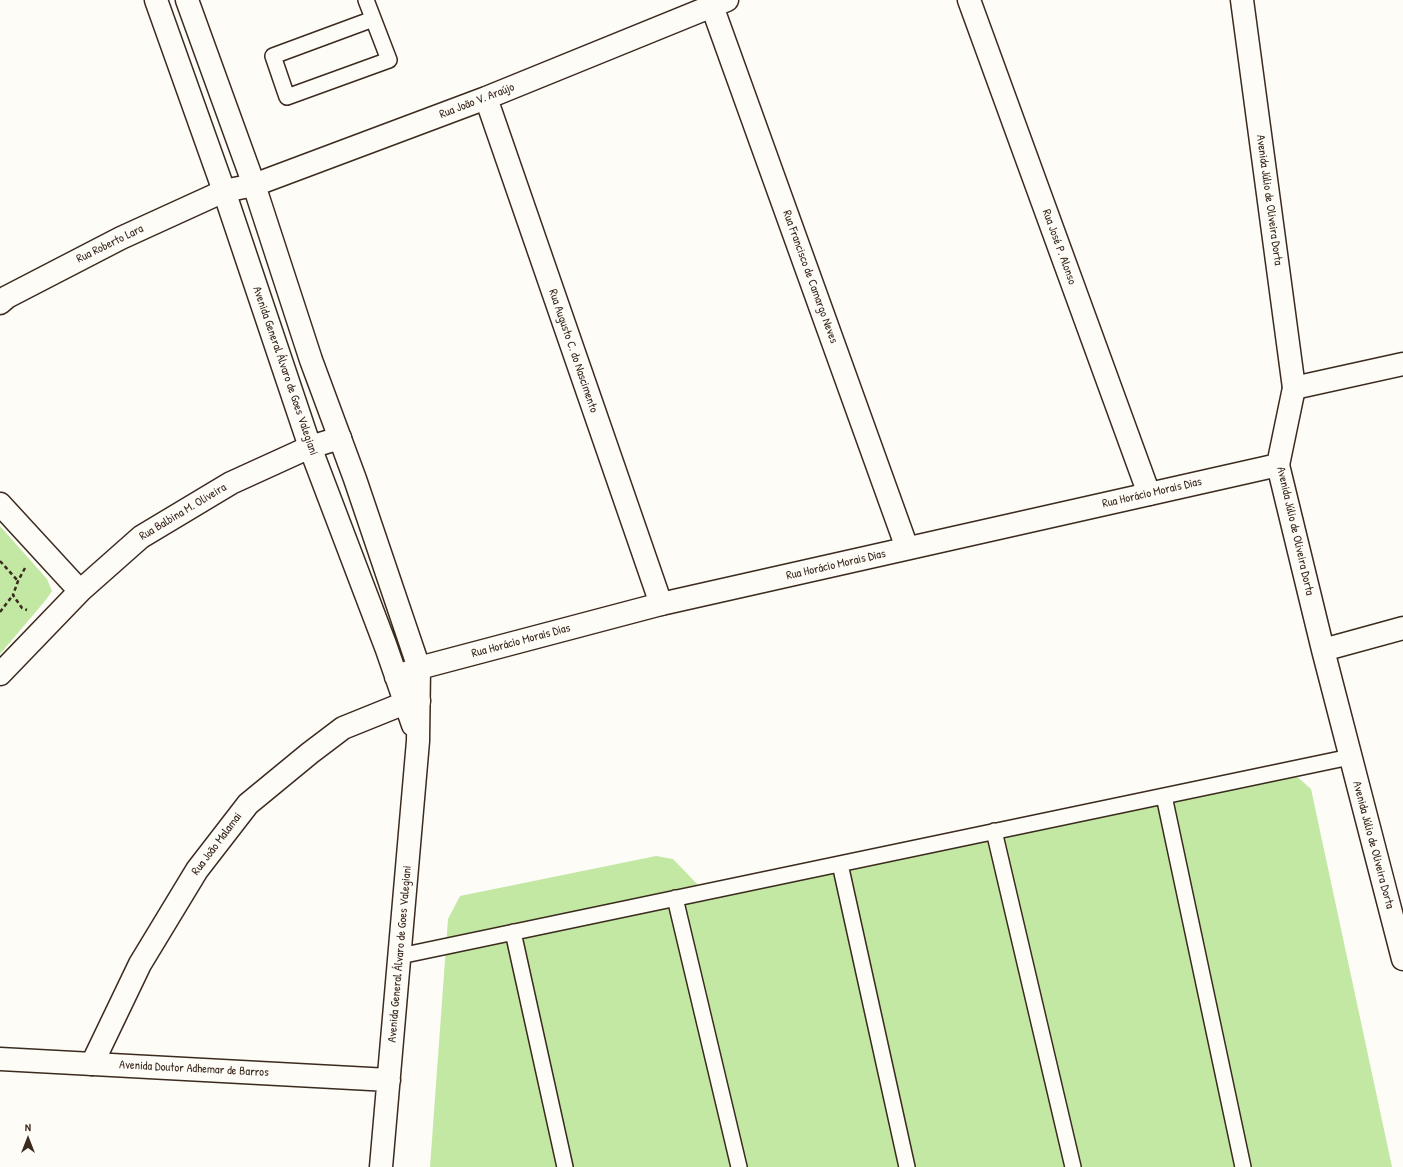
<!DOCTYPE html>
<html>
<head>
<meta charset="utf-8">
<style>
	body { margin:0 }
	#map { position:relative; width:1403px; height:1167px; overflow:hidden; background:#fdfcf7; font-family:"Patrick Hand",sans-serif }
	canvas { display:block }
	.north { position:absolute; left:8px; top:1119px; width:40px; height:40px; -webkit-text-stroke:3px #fdfcf7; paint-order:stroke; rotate:0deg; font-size:11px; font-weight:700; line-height:16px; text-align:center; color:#3b2a1e }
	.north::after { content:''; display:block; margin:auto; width:14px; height:18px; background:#3b2a1e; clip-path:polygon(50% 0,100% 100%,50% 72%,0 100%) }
</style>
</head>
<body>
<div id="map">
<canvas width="1403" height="1167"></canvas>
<div class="north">N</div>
</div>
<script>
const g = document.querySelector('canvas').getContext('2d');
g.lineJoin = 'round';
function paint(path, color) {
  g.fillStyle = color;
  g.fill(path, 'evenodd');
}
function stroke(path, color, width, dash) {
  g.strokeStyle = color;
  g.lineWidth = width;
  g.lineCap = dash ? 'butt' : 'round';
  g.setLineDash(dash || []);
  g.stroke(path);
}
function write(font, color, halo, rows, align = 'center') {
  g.font = font + ' "Patrick Hand",sans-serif';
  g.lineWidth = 4;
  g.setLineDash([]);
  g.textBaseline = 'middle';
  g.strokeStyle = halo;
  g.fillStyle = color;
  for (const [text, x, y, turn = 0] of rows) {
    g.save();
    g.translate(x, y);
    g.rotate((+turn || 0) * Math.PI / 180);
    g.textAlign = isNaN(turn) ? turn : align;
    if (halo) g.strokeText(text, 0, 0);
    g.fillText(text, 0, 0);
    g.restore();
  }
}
paint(new Path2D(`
	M 0,526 L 47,579 L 52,591 L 45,601 L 0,654 Z
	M 1286,767 L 1311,789 L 1392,1167 L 430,1167 L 448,919 L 460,896 L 656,856 L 673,859 L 698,885 Z`), '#c3e8a3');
const lane = new Path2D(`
	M 366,0 L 389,60 L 287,97 L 273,56 L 373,19
	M 1164,796 L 1243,1167
	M 994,831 L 1073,1167
	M 840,864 L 907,1167
	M 675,898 L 739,1167
	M 513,932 L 565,1167
	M 400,956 L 1350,757`);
const street = new Path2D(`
	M 969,0 L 1149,494
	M 712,6 L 907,548
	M 486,98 L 661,604
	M 0,303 L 7,297 L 121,238 L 224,191 L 254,185 L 486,98 L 727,0
	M 1294,388 L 1403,364
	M 1278,465 L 1323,650 L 1403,959
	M 0,504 L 80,591
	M 1323,650 L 1403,628
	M 0,674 L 80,591 L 141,537 L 231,483 L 310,447 L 340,438
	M 92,1064 L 140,964 L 197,870 L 248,804 L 310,753 L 343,728 L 405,703 L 419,701`);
const secondary = new Path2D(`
	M 156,0 L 224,191 L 310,447 L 386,647 L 413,725
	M 187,0 L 254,185 L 311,360 L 355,479 L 419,668 L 418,741 L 381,1167
	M 396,677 L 419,668 L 661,604 L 1278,465 L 1294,388 L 1242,0
	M 0,1059 L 389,1080`);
stroke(lane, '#3b2a1e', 18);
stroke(street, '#3b2a1e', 25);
stroke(secondary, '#3b2a1e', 25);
stroke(new Path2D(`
	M 0,561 L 18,581
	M 25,568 L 18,581 L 13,595 L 22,608 L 27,610
	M 0,612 L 13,595`), '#3b2a1e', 2.5, [4, 3]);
stroke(lane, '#fdfcf7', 15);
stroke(street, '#fdfcf7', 22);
stroke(secondary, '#fdfcf7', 22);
write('12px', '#3b2a1e', '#fdfcf7', [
	["Rua João V. Araújo",477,101,-21],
	["Avenida Júlio de Oliveira Dorta",1269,200,82],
	["Rua Roberto Lara",110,244,-26],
	["Rua José P. Alonso",1059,247,70],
	["Rua Francisco de Camargo Neves",810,277,70],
	["Rua Augusto C. do Nascimento",573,351,71],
	["Avenida General Álvaro de Goes Valegiani",285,371,71],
	["Rua Horácio Morais Dias",1152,493,-13],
	["Rua Balbina M. Oliveira",183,512,-31],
	["Avenida Júlio de Oliveira Dorta",1295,531,77],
	["Rua Horácio Morais Dias",836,565,-13],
	["Rua Horácio Morais Dias",521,641,-15],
	["Rua João Malamai",217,844,-53],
	["Avenida Júlio de Oliveira Dorta",1373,845,75],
	["Avenida General Álvaro de Goes Valegiani",400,954,-85],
	["Avenida Doutor Adhemar de Barros",194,1069,3]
]);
</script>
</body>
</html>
